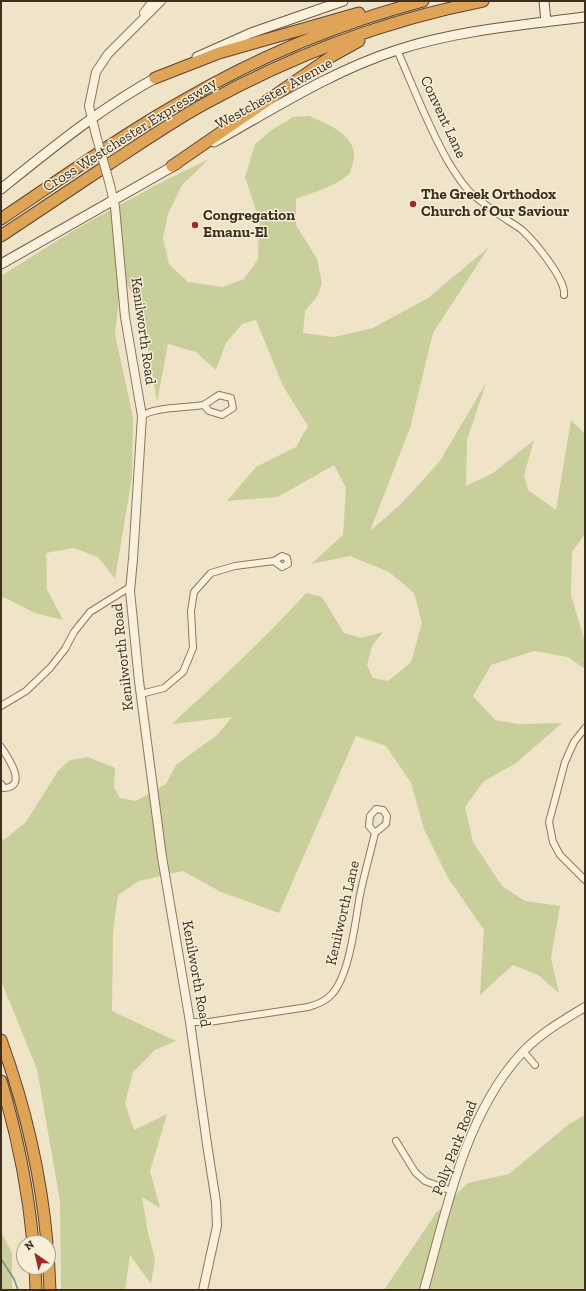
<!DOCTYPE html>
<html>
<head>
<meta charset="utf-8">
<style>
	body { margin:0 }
	#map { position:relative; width:586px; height:1291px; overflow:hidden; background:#f0e4c8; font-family:"Zilla Slab",serif }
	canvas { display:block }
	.frame { position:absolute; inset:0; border:2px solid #3d2e20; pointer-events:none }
	.north { position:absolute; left:16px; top:1235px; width:40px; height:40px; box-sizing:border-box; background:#f7eed8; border:1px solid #ada18e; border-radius:50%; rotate:326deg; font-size:11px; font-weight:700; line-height:16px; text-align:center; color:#3d2e20 }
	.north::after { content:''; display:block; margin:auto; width:14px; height:18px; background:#9e2a2b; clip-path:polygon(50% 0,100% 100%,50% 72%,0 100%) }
</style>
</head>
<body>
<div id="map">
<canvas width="586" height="1291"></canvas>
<div class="frame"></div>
<div class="north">N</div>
</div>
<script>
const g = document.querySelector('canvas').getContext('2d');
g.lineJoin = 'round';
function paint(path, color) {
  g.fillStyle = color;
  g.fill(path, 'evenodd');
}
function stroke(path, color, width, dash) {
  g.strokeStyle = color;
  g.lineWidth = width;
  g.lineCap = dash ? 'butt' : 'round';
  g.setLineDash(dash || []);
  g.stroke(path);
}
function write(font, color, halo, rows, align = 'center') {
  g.font = font + ' "Zilla Slab",serif';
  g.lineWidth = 3;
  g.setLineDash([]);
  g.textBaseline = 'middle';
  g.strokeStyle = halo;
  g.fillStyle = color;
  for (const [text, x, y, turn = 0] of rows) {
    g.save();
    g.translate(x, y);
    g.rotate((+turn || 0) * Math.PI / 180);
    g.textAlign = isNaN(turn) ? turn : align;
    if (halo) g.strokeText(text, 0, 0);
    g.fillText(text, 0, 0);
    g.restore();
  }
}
paint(new Path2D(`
	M 309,116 C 328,124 361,137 353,163 C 352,166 351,171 349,174 C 335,187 313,192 296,199 L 296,225 L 317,259 L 322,283 L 318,295 L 305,311 L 303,333 L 334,337 L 373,328 L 428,298 L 489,247 L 433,333 L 410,428 L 370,531 L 402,503 L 440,461 L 486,383 L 467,440 L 466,486 L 493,473 L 534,440 L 524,475 L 528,490 L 556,510 L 571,420 L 585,434 L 585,534 L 572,552 L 571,595 L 585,642 L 585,669 L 568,657 L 534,651 L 491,665 L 473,696 L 495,720 L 518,724 L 562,723 L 516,763 L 483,782 L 465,807 L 473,842 L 502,886 L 525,901 L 560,906 L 551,958 L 559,993 L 538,975 L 513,965 L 480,995 L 484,930 L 448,878 L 424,829 L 411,783 L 386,746 L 356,736 L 279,913 L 221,892 L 183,871 L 139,881 L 118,895 L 113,933 L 112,1011 L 176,1041 L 155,1050 L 133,1072 L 125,1103 L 134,1130 L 167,1114 L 150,1171 L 160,1208 L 142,1197 L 148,1233 L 155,1259 L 151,1284 L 130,1255 L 125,1290 L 61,1290 L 60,1201 L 37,1069 L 1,981 L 1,838 L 4,840 L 26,822 L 58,771 L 70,760 L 88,757 L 115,768 L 114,787 L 120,798 L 136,801 L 166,784 L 176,765 L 217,735 L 232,717 L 172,724 C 217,682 264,640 306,593 L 322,597 L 344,633 L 361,638 L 383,632 L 372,646 L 367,665 L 373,678 L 388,681 L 411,662 L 422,623 L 414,593 L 389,572 L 350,556 L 311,564 L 343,535 L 346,488 L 334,465 L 278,497 L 227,501 L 256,467 L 296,447 L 308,426 L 283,386 L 256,320 L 242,324 L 226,343 L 216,370 L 196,352 L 168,344 L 157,402 L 142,315 L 122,273 L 115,334 L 133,417 L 132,477 L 115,579 L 98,557 L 74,548 L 46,553 L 47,589 L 63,620 L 35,613 L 5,598 L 1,598 L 1,276 L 74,230 L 156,185 L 209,159 L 182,185 L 168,214 L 163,238 L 169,264 L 188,282 L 223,287 L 244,279 L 258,259 L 259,220 L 245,177 L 255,144 L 273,129 L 293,117 Z
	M 585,1115 L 585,1290 L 384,1290 L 436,1213 L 468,1183 L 509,1174 L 569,1124 Z
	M 1,1232 L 12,1253 L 12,1290 L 1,1290 Z`), '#c9cf9b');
stroke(new Path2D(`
	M 1,1259 L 14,1279 L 18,1290`), '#6f938a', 1.5);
const minor = new Path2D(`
	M 397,50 C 414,88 428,127 449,163 C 456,174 463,186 473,195 C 483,203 493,211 504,218 C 510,222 517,226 522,230 C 534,241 566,279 564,295
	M 142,416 C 153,407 188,408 203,405 C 208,403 214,398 219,395 L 231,398 L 233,408 L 222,415 L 209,411 L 204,405
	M 141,694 L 164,688 L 183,672 L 193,648 L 191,611 L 194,592 L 211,573 L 235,566 L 274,561 L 282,556 L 287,558 L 288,564 L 282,567 L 274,561
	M 1,706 L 26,691 L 50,668 L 65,649 L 74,632 L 90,612 L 130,587
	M 585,728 L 574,742 L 565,762 L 549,822 L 553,842 L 560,855 L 585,880
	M 1,747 C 7,756 29,787 4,788 L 1,784
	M 190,1022 L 209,1022 L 308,1007 C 316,1005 326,1001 332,994 C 350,974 355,922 360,895 C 364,875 370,854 375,833 L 369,826 L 370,816 L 376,809 L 383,810 L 387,816 L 386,824 L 375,833
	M 523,1051 L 535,1065
	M 396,1141 L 415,1172 L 425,1181 L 452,1191`);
const tertiary = new Path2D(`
	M 144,13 L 153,1
	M 96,135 L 89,106 L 96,72 L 108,54 L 161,1
	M 110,185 L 115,207 L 125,317 L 142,416 L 133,559 L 130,591 L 139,681 L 162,857 L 190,1022 L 207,1144 L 216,1202 L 217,1226 L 203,1290
	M 424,1290 C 446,1212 464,1118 519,1056 C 537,1035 562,1021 585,1007`);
const secondary = new Path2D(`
	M 544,1 L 546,22
	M 197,57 L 251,33 L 343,1
	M 214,142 C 273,109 332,71 397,50 C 458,30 523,25 585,17
	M 1,189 C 52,148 103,106 161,75
	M 1,264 L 177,164`);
const motorway = new Path2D(`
	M 155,78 L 219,53 L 359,13
	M 172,166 L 332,56 L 359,41
	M 1,219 C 62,178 122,135 186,99 C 260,56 340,23 423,1
	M 1,236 C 37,212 73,188 109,164 C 141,143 173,121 206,103 C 293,55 386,20 483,1
	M 1,1040 C 25,1106 41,1173 47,1243
	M 1,1081 C 17,1134 28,1188 33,1243
	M 48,1250 L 50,1290
	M 35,1267 L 36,1290`);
stroke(minor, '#8d765c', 8);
stroke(tertiary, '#8d765c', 10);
stroke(secondary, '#6f573f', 11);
stroke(motorway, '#5b4430', 13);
stroke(minor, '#faf1dc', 6);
stroke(tertiary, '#faf1dc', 8);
stroke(secondary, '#faf1dc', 9);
stroke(motorway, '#e0a458', 11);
const tertiaryBridge = new Path2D(`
	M 96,135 L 110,185`);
stroke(tertiaryBridge, '#8d765c', 10, []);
stroke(tertiaryBridge, '#faf1dc', 8);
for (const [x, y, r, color] of [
	[413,204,4,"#9e2a2b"],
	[195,225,4,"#9e2a2b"]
]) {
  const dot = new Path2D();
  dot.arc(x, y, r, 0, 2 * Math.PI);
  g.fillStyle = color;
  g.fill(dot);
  stroke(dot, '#f7eed8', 1.5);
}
write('15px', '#3d2e20', '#f7eed8', [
	["Westchester Avenue",274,94,-29],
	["Convent Lane",443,117,65],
	["Cross Westchester Expressway",130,135,-32],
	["Kenilworth Road",143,331,82],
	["Kenilworth Road",123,657,-96],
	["Kenilworth Lane",343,913,-77],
	["Kenilworth Road",196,974,80],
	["Polly Park Road",455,1148,-69]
]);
write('bold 15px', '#3d2e20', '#f7eed8', [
	["The Greek Orthodox",421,195],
	["Church of Our Saviour",421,212],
	["Congregation",203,216],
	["Emanu-El",203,233]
], 'left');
</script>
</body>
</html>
